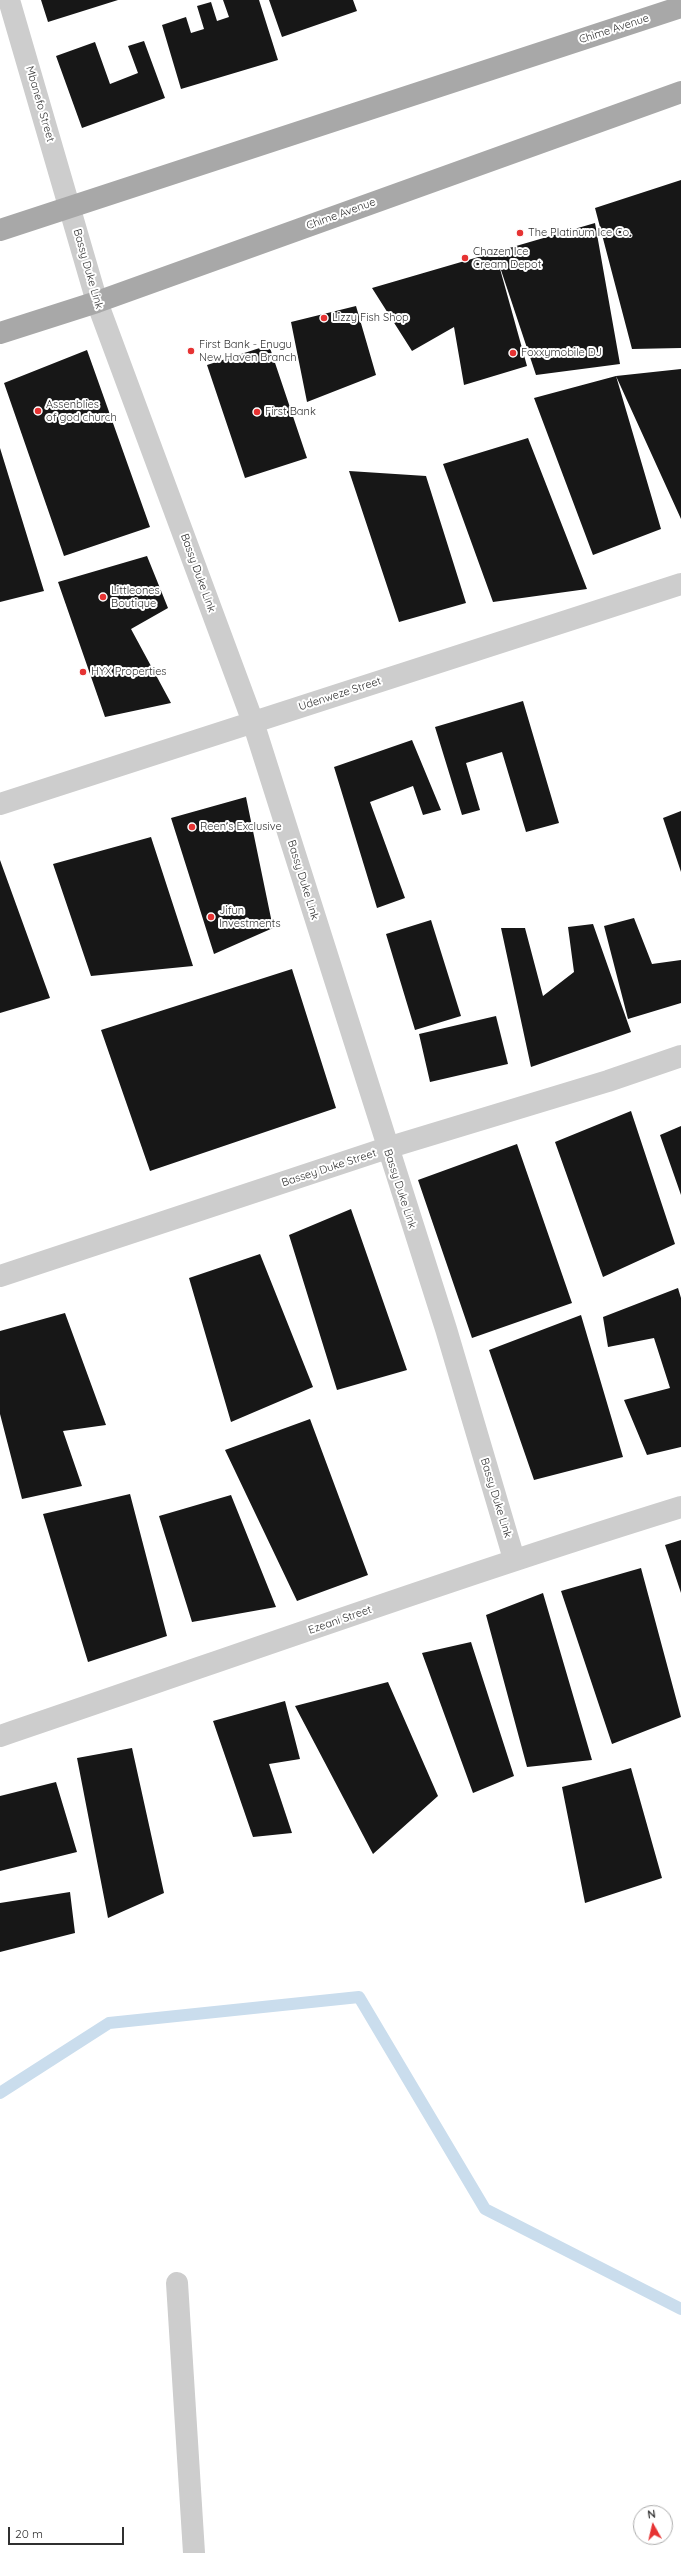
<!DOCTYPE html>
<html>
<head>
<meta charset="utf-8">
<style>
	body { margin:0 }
	#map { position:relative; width:681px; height:2553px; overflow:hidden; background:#fff; font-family:Quicksand,sans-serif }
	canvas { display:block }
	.north { position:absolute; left:633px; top:2505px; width:40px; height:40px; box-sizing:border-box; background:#fff; border:1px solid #acacac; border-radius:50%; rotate:352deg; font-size:11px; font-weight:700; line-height:16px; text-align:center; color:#303030 }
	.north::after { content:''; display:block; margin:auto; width:14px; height:18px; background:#e63333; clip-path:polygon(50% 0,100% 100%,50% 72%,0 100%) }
	.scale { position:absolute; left:8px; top:2527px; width:116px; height:18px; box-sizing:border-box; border:2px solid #303030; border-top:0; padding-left:5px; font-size:12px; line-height:14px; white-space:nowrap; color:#303030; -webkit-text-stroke:3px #fff; paint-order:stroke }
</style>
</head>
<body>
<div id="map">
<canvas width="681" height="2553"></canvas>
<div class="north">N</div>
<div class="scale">20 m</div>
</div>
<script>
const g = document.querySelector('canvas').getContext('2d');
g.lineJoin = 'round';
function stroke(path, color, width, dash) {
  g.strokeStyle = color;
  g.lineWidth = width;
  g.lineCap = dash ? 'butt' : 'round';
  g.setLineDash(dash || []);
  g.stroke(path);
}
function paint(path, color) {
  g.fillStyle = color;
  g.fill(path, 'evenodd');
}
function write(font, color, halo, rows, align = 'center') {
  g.font = font + ' Quicksand,sans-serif';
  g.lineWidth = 4;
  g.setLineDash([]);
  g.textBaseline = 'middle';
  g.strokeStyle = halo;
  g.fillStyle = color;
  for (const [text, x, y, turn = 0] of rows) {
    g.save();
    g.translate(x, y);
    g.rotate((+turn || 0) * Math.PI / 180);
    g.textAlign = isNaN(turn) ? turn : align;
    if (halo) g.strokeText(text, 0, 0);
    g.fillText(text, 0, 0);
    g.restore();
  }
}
stroke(new Path2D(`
	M 0,2093 L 109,2023 L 359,1997 L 485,2209 L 681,2309`), '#cadded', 12);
paint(new Path2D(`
	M 41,0 L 118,0 L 48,22 Z
	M 223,0 L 259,0 L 278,60 L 181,89 L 162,25 L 186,17 L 191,33 L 204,29 L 197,6 L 211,2 L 217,21 L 229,17 Z
	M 269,0 L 353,0 L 357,11 L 282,37 Z
	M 144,41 L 165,98 L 82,128 L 56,56 L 95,42 L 110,84 L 138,73 L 128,46 Z
	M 681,180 L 681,348 L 632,349 L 595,208 Z
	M 595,223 L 620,364 L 536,375 L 497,258 L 527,366 L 464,385 L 454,327 L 412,351 L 372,288 Z
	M 356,306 L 376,375 L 307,402 L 291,322 Z
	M 269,345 L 307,458 L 245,478 L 207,365 Z
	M 87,350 L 150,527 L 64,556 L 4,383 Z
	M 681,369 L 681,519 L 616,376 L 661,529 L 593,555 L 534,398 L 616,376 Z
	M 528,438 L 587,589 L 493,602 L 443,464 Z
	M 0,448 L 44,591 L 0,602 Z
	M 349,471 L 426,476 L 466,603 L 399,622 Z
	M 147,556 L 168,608 L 131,629 L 171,703 L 105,717 L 58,582 Z
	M 523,701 L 559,823 L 526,832 L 502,752 L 466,763 L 480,810 L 462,815 L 435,727 Z
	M 412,740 L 441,810 L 423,815 L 413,786 L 370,802 L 405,898 L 377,908 L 334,767 Z
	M 246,797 L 273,928 L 214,954 L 171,818 Z
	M 681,811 L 681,872 L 663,818 Z
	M 151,837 L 193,966 L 91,976 L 53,864 Z
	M 0,860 L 50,998 L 0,1013 Z
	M 634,918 L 652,964 L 681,960 L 681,1003 L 628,1019 L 604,926 Z
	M 431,920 L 461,1016 L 415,1030 L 386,934 Z
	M 593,924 L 631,1032 L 531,1067 L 501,928 L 525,928 L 543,996 L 574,972 L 568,927 Z
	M 292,969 L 336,1108 L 150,1171 L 101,1030 Z
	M 496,1016 L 508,1064 L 430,1082 L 419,1034 Z
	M 631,1111 L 675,1244 L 603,1277 L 555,1142 Z
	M 681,1126 L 681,1195 L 660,1135 Z
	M 517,1144 L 572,1303 L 472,1338 L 418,1180 Z
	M 351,1209 L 407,1370 L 337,1390 L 289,1235 Z
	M 260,1254 L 313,1387 L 231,1422 L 189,1278 Z
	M 678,1288 L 681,1298 L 681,1447 L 647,1455 L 624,1400 L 670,1388 L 654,1338 L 608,1347 L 603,1317 Z
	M 65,1313 L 106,1425 L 63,1431 L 82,1486 L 22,1499 L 0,1414 L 0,1331 Z
	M 581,1315 L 623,1457 L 534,1480 L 489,1350 Z
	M 310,1419 L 368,1575 L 297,1601 L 225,1450 Z
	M 130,1494 L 167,1636 L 88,1662 L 43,1514 Z
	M 231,1495 L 276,1607 L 192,1622 L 159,1516 Z
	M 681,1540 L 681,1593 L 665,1545 Z
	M 641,1568 L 681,1717 L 612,1744 L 561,1591 Z
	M 543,1593 L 592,1760 L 527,1767 L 486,1615 Z
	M 471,1642 L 514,1776 L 473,1793 L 422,1653 Z
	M 388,1682 L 438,1796 L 373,1854 L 295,1706 Z
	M 285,1701 L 300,1759 L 269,1764 L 292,1833 L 253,1837 L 213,1721 Z
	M 132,1748 L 164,1893 L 108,1918 L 77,1758 Z
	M 631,1768 L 662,1878 L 585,1903 L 562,1787 Z
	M 56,1782 L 77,1852 L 0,1871 L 0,1796 Z
	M 70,1892 L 75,1933 L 0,1952 L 0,1903 Z`), '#171717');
stroke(new Path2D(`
	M 9,0 L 97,302 L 253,722 L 446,1329 L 514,1559
	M 0,804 L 681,584
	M 0,1276 L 387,1148 L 608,1081 L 681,1056
	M 0,1736 C 227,1659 452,1578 681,1507
	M 177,2283 L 194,2553`), '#cdcdcd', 22);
stroke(new Path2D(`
	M 0,230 L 681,7
	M 0,333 L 97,302 L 681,92`), '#a8a8a8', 22);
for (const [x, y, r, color] of [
	[520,233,4,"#e63333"],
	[465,258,4,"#e63333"],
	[324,318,4,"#e63333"],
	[191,351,4,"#e63333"],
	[513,353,4,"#e63333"],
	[38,411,4,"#e63333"],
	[257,412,4,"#e63333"],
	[103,597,4,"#e63333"],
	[83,672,4,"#e63333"],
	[192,827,4,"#e63333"],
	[211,917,4,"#e63333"]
]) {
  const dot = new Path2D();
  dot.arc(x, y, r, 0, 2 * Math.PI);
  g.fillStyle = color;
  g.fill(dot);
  stroke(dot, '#fff', 1.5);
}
write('11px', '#303030', '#fff', [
	["Chime Avenue",614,29,-18],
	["Mbanefo Street",40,104,74],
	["Chime Avenue",341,214,-20],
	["Bassy Duke Link",88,269,74],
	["Bassy Duke Link",198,573,70],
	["Udenweze Street",340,694,-18],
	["Bassy Duke Link",303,880,73],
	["Bassey Duke Street",329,1168,-18],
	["Bassy Duke Link",400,1189,72],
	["Bassy Duke Link",496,1498,73],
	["Ezeani Street",340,1620,-19]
]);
write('11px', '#303030', '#fff', [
	["The Platinum Ice Co.",528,233],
	["Chazen Ice",473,252],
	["Cream Depot",473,265],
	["Lizzy Fish Shop",332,318],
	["First Bank - Enugu",199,345],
	["New Haven Branch",199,358],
	["Foxxymobile DJ",521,353],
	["Assenblies",46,405],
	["of god church",46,418],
	["First Bank",265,412],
	["Littleones",111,591],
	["Boutique",111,604],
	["HYX Properties",91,672],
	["Reen's Exclusive",200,827],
	["Jifun",219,911],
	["Investments",219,924]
], 'left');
</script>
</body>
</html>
